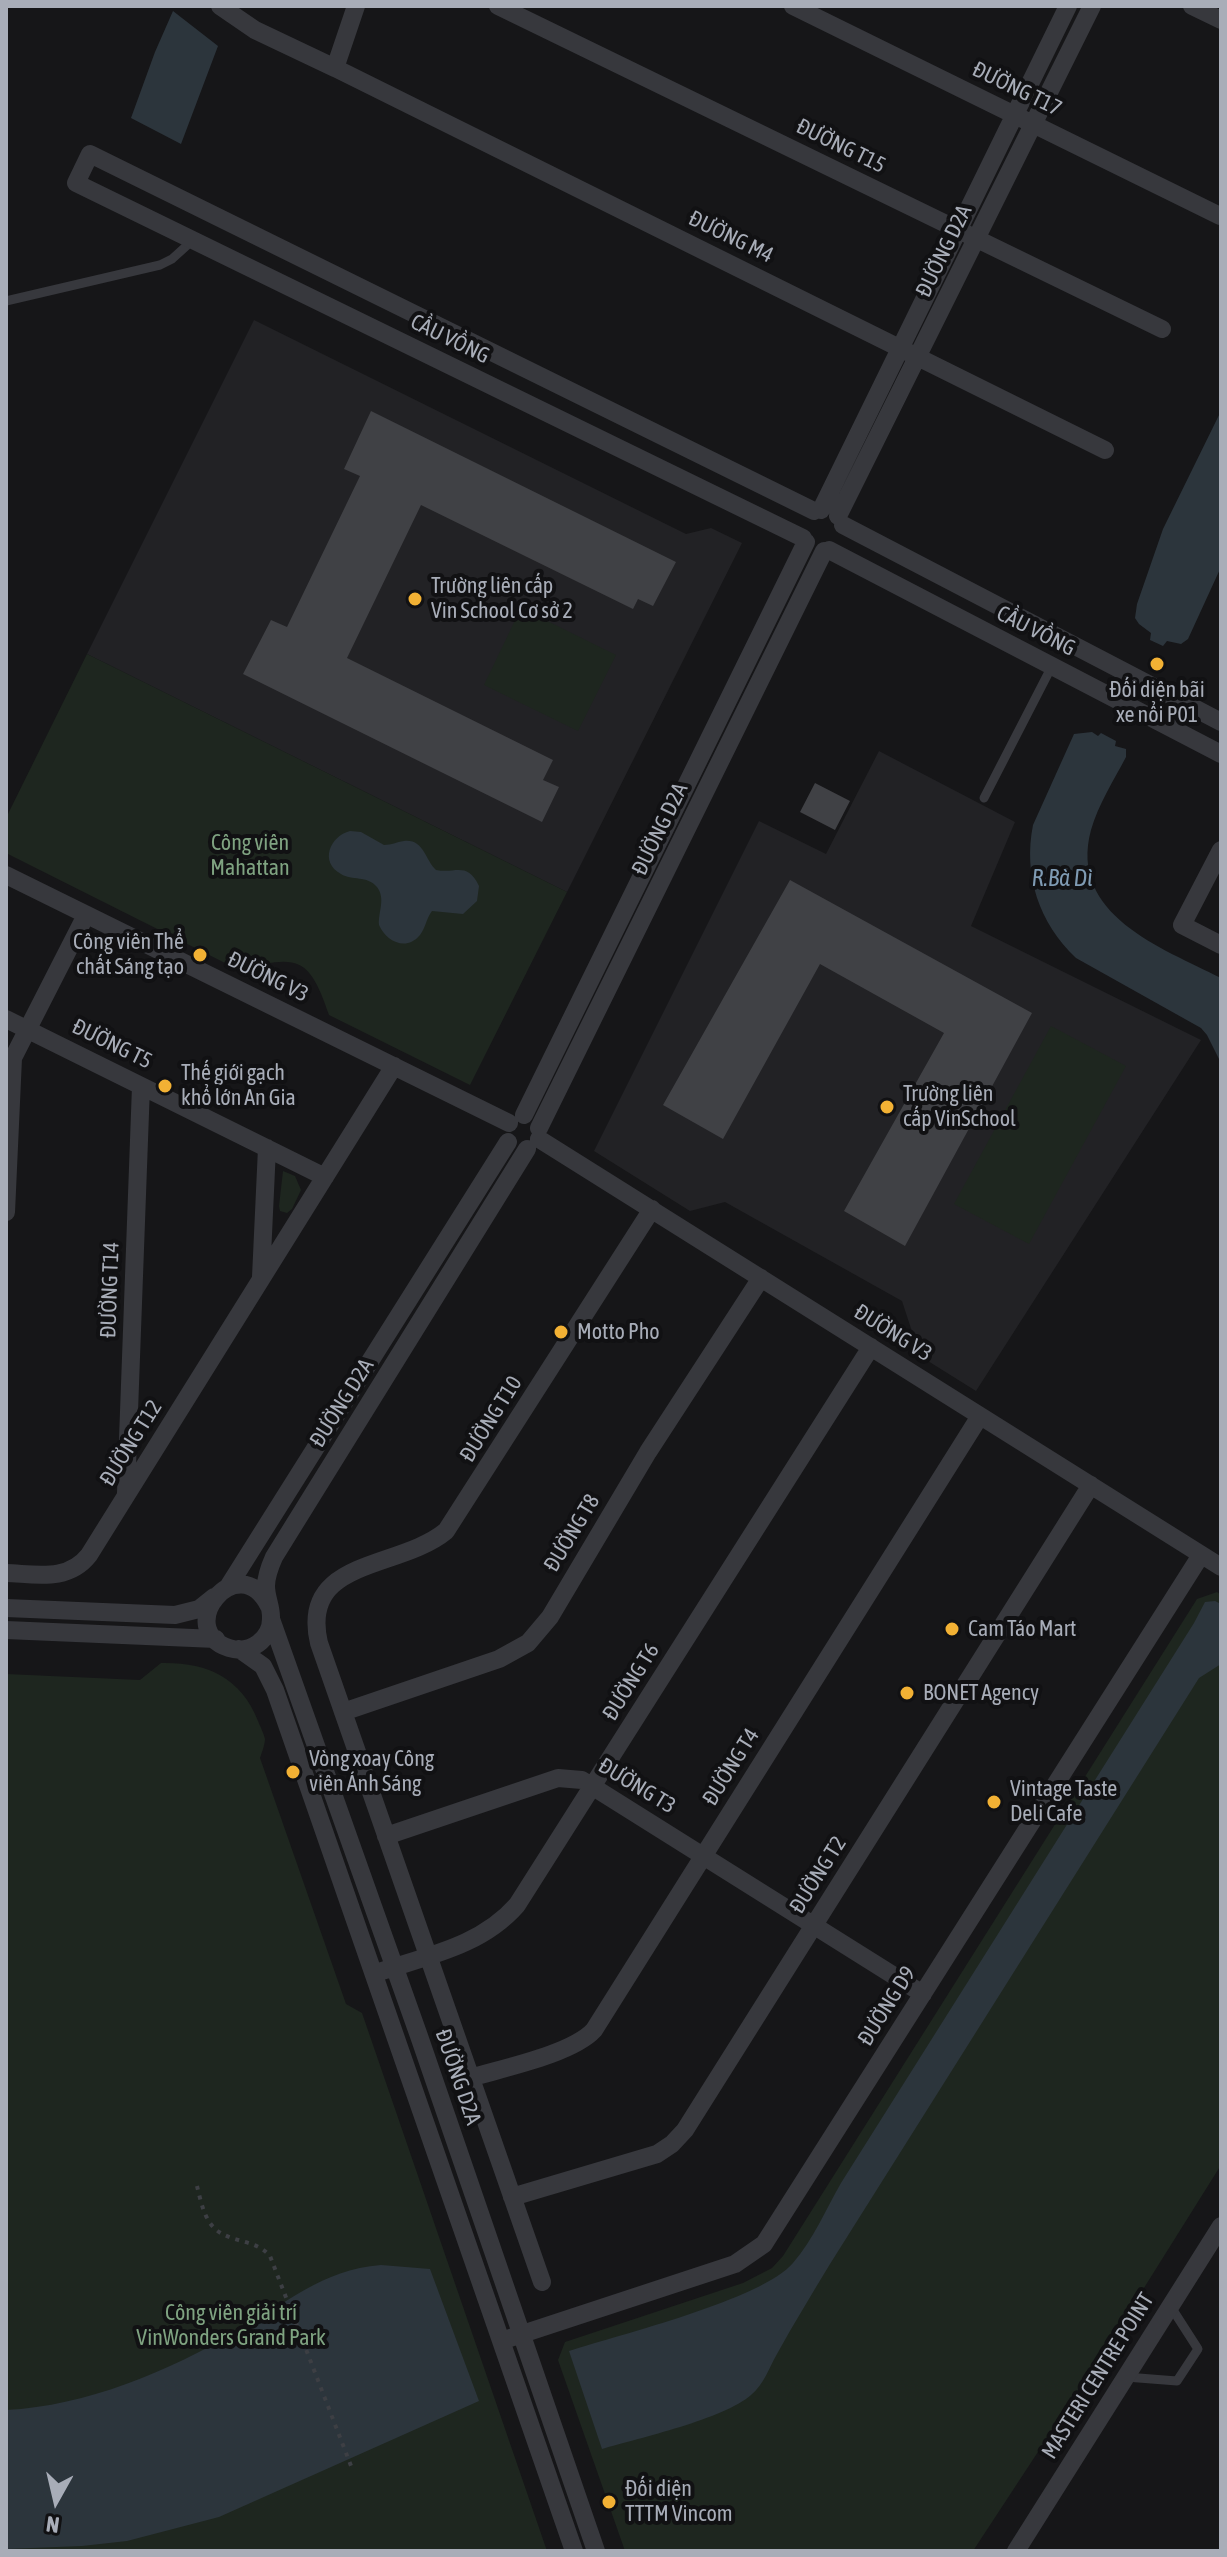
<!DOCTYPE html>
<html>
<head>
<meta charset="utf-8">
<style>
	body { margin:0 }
	#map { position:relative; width:1227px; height:2557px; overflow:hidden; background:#161618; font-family:"Asap Condensed",sans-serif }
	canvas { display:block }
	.frame { position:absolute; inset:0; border:8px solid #a8adb8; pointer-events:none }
	.north { position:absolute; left:16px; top:2461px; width:80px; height:80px; -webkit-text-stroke:6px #111113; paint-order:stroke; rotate:188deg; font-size:22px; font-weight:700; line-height:32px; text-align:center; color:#a8adb8 }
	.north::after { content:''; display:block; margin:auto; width:28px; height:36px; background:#a8adb8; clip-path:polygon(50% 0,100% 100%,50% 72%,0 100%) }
</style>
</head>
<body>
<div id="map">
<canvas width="1227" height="2557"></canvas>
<div class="frame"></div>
<div class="north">N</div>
</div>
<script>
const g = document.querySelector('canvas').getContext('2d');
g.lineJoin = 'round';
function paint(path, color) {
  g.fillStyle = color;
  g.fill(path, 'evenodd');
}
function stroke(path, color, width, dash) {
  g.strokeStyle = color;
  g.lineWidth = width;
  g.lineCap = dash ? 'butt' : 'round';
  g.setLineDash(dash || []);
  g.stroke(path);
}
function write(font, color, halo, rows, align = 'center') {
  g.font = font + ' "Asap Condensed",sans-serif';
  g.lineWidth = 8;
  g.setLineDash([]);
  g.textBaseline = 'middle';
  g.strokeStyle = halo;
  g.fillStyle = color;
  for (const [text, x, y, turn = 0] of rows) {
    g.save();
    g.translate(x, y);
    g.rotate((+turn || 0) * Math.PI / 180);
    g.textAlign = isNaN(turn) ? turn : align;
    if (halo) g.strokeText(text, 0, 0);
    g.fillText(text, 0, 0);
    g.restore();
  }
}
paint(new Path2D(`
	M 254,320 L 686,534 L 711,528 L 742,543 L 567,892 L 87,654 Z
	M 879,751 L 1015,822 L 971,926 L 1201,1040 L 976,1391 L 920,1356 L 902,1301 L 725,1202 L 690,1211 L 594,1151 L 759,821 L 826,854 Z`), '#222225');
paint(new Path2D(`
	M 521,608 L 616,655 L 578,731 L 484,685 Z
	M 87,654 L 567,892 L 470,1085 L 329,1015 C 309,955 297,955 239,970 L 6,853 L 6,818 Z
	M 1051,1026 L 1126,1066 L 1029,1244 L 954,1204 Z
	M 283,1171 L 295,1176 L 301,1190 L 292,1209 L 287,1213 L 280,1211 L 279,1206 Z
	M 1217,1592 L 1221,1595 L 1221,2165 L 1112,2339 L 973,2551 L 625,2551 L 558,2360 L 565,2342 L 743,2283 L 772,2268 L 783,2256 L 1197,1599 Z
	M 161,1663 C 206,1662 241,1677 258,1721 C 260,1726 264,1734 265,1739 C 265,1744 262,1752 260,1758 L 346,2004 L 362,2013 L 547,2551 L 6,2551 L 6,1674 L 140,1680 Z`), '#1e261f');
paint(new Path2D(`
	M 173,11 L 218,46 L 181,144 L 131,118 L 155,52 Z
	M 1221,411 L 1221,567 L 1188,639 L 1181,644 L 1167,641 L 1163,646 L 1150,640 L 1151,633 L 1139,624 L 1135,618 L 1137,604 L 1163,529 Z
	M 1092,732 L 1098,736 L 1101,733 L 1116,741 L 1115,746 L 1126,749 L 1126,757 C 1114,780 1098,805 1091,830 C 1068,915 1162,948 1221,978 L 1221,1063 L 1207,1035 L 1201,1028 L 1076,958 C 1039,923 1023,875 1033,825 L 1074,734 Z
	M 350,831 L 361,832 L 384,845 C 392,845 396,842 404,841 C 424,839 425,860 436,870 C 456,874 467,861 479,886 L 477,901 L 463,914 L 432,911 C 426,919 426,927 420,935 C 406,952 386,941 379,925 C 378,912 386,899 377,887 C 367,875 352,881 341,874 C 319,862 330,836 350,831 Z
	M 1215,1601 L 1221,1604 L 1221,1664 L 1199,1678 L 830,2264 C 812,2294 794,2323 777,2354 C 769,2368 764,2384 751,2395 C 724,2419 639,2438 602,2449 L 569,2351 C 619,2335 763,2299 793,2263 C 813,2240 826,2209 841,2183 L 1194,1623 L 1205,1602 Z
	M 381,2265 L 430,2269 L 479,2401 L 219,2517 L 127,2541 L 82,2546 L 6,2549 L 6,2410 C 87,2406 168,2371 238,2331 C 287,2303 321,2270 381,2265 Z`), '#2c353c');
paint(new Path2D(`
	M 371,411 L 676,562 L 653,606 L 638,599 L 633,609 L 421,505 L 347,658 L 553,760 L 543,780 L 559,787 L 542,822 L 243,674 L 271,620 L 287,627 L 360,476 L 344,469 Z
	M 815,783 L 850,801 L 835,830 L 800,812 Z
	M 790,880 L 1032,1013 L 905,1246 L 844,1211 L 944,1033 L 820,964 L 723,1139 L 663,1105 Z`), '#404145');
stroke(new Path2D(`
	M 197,2186 C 200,2198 203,2213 210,2223 C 224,2244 254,2237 270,2256 L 353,2471`), '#3d3f44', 4, [4, 6]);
stroke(new Path2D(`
	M 6,301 L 160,265 L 172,259 L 193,240
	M 984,798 L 1052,666
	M 1126,2377 L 1177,2381 L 1198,2349 L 1171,2307`), '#37383d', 9);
stroke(new Path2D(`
	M 220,6 L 255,30 L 335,68
	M 356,6 L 335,68 L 1105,450
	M 498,6 L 1162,329
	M 793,6 L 1220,216
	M 1192,6 L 1221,20
	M 821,510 L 1068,6
	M 838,516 L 1092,6
	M 843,525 L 1221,722
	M 803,538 L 76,183 L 90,154 L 814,511
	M 829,550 L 1221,754
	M 1221,850 L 1182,925 L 1221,945
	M 6,875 L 509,1123
	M 6,1019 L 325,1177
	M 524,1115 L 806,542
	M 539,1128 L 824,551
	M 539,1139 L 1221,1567
	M 6,1212 L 13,1058 L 86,915
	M 261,1277 L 267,1148
	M 126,1493 L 141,1086
	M 6,1573 C 36,1574 68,1582 89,1555 L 394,1066
	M 228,1587 L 508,1142
	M 269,1606 C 238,1546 172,1629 229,1648 C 250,1655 272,1639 271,1617 C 271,1606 266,1597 266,1586 C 266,1576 270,1566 274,1557 L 527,1149
	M 6,1608 L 175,1615 L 199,1609 L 214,1597
	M 271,1619 L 419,2036 L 596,2551
	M 6,1630 L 216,1639
	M 239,1649 L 263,1666 L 275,1690 L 574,2551
	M 343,1712 L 499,1659 L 528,1643 L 550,1617 L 648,1452 L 761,1278
	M 386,1836 L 558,1778 L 582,1780 L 923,1994
	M 382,1971 C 431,1955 482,1945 517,1905 L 871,1347
	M 470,2078 C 503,2068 572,2054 594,2030 L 980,1416
	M 512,2197 L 657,2154 L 672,2144 L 685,2130 L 1091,1485
	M 542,2282 L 319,1643 C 299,1558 399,1570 446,1531 L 652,1209
	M 501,2341 L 735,2264 L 764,2244 L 1201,1555
	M 1016,2551 L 1221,2226`), '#37383d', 18);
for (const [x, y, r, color] of [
	[415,599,8,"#f2b134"],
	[1157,664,8,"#f2b134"],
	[200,955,8,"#f2b134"],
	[165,1086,8,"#f2b134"],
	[887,1107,8,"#f2b134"],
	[561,1332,8,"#f2b134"],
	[952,1629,8,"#f2b134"],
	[907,1693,8,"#f2b134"],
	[293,1772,8,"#f2b134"],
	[994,1802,8,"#f2b134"],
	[609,2502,8,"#f2b134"]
]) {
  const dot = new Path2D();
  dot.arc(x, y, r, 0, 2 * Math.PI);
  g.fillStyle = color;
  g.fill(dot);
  stroke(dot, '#111113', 3);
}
write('22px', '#a8adb8', '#111113', [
	["ĐƯỜNG T17",1017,89,26],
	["ĐƯỜNG T15",841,146,26],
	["ĐƯỜNG M4",731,237,26],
	["ĐƯỜNG D2A",944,251,-64],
	["CẦU VỒNG",450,339,26],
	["CẦU VỒNG",1036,631,27],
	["ĐƯỜNG D2A",660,829,-64],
	["ĐƯỜNG V3",268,977,26],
	["ĐƯỜNG T5",112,1044,26],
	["ĐƯỜNG T14",110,1290,-88],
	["ĐƯỜNG V3",893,1333,32],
	["ĐƯỜNG D2A",342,1403,-58],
	["ĐƯỜNG T10",491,1419,-58],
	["ĐƯỜNG T12",131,1443,-58],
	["ĐƯỜNG T8",572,1533,-59],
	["ĐƯỜNG T6",631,1682,-58],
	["ĐƯỜNG T4",731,1767,-58],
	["ĐƯỜNG T3",637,1786,31],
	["ĐƯỜNG T2",818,1875,-58],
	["ĐƯỜNG D9",887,2006,-58],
	["ĐƯỜNG D2A",458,2077,71],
	["MASTERI CENTRE POINT",1098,2376,-58]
]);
write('22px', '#a8adb8', '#111113', [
	["Trường liên cấp",431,586],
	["Vin School Cơ sở 2",431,611],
	["Đối diện bãi",1157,690,"center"],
	["xe nổi P01",1157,715,"center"],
	["Công viên Thể",184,942,"right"],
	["chất Sáng tạo",184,967,"right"],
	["Thế giới gạch",181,1073],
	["khổ lớn An Gia",181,1098],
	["Trường liên",903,1094],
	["cấp VinSchool",903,1119],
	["Motto Pho",577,1332],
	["Cam Táo Mart",968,1629],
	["BONET Agency",923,1693],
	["Vòng xoay Công",309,1759],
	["viên Ánh Sáng",309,1784],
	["Vintage Taste",1010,1789],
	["Deli Cafe",1010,1814],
	["Đối diện",625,2489],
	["TTTM Vincom",625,2514]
], 'left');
write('22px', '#7fa381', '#111113', [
	["Công viên",250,843],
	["Mahattan",250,868],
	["Công viên giải trí",231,2313],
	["VinWonders Grand Park",231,2338]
]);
write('italic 24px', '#7f9bb3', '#111113', [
	["R.Bà Dì",1062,878]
]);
</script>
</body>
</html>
